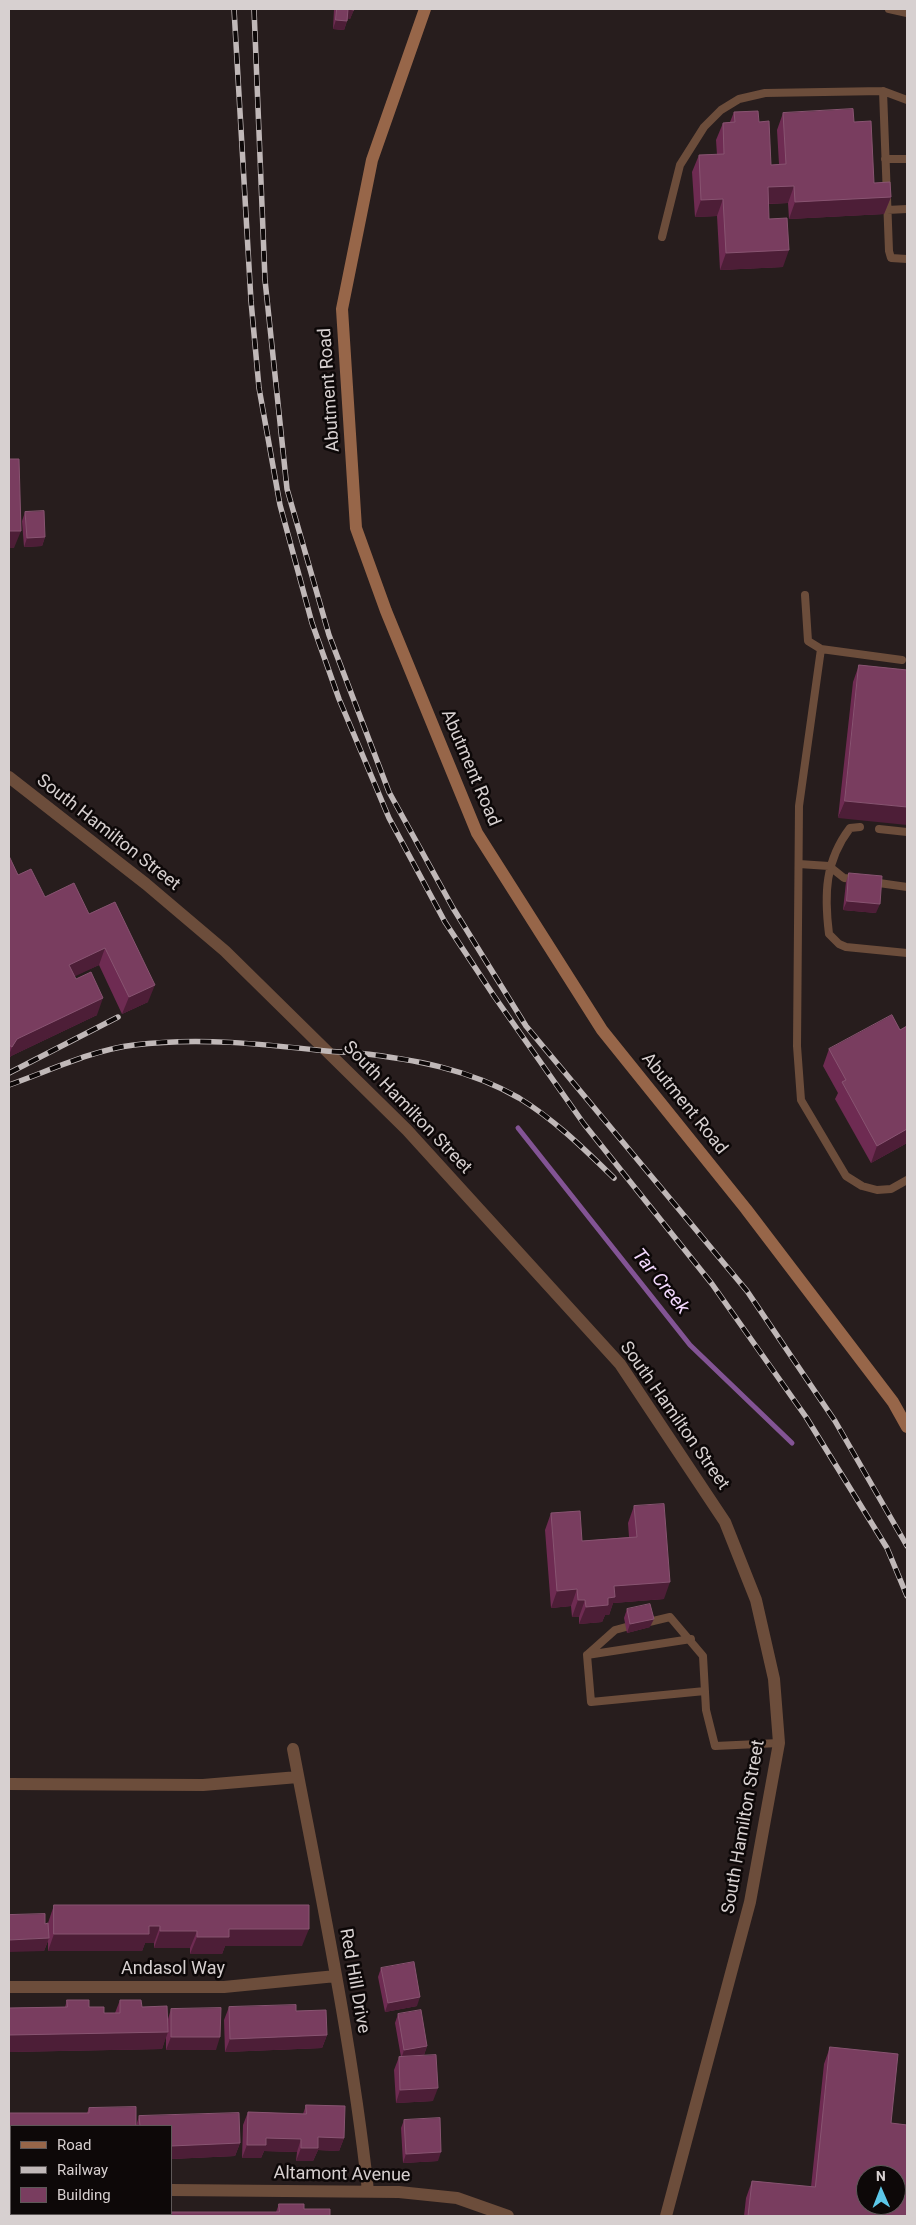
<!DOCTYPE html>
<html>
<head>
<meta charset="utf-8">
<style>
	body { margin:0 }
	#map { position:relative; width:916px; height:2225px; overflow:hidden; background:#271d1d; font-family:Roboto,sans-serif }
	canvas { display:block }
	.frame { position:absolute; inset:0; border:10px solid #d7d0d0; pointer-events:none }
	.legend { position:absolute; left:10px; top:2125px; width:162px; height:90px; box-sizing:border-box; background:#0d0808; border:1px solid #5e5858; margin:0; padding:6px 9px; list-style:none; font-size:15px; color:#d7d0d0 }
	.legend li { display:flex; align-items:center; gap:10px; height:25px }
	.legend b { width:25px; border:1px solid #5e5858 }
	.north { position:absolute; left:856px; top:2165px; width:50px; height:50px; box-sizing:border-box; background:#0d0808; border:1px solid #5e5858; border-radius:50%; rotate:359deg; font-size:14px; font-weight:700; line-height:20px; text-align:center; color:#d7d0d0 }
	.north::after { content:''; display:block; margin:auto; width:18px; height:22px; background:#5cc7e8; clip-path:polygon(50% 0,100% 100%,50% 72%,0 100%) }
</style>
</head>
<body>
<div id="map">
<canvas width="916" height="2225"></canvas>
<div class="frame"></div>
<ul class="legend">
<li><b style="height:6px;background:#976649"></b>Road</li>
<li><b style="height:6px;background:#c0b8b8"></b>Railway</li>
<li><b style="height:14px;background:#793d5f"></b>Building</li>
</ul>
<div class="north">N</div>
</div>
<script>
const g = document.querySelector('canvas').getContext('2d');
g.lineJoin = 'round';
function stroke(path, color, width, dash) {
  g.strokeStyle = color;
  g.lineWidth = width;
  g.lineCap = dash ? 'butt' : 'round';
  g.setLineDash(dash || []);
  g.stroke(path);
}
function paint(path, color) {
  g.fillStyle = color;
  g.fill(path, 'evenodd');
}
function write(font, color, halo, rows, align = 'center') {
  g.font = font + ' Roboto,sans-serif';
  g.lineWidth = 5;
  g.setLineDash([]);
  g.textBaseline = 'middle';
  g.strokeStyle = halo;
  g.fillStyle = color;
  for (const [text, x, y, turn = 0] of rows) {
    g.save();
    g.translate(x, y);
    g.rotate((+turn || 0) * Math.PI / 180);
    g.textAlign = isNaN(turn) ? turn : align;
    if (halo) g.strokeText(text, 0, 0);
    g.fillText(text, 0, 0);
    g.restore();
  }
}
stroke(new Path2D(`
	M 518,1128 L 690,1345 L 792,1443`), '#835495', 5);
stroke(new Path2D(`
	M 889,9 L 907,13
	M 883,91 L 889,251 L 891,258 L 907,259
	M 885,159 L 907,159
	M 887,210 L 907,209
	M 662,237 L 680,165 L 704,127 L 721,110 L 739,99 L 765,93 L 883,91 L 907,100
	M 805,595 L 808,641 L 821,649 L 902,660
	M 821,649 L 799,806 L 797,1046 L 801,1100 L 846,1176 L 862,1186 L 877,1190 L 891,1189 L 907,1180
	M 860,827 L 850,828 C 825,861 824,894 829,934 L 839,944 L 846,947 L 907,953
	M 879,829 L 907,832
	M 799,864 L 829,866 L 844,878 L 856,879
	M 872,882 L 907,887
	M 649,1622 L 670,1617 L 703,1656 L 706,1710 L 715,1746 L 779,1743
	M 626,1627 L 615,1630 L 587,1655 L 591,1702 L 705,1691
	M 587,1655 L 691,1639`), '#6c4d3b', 8);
stroke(new Path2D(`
	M 9,777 L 146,884 L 225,951 L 407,1130 L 620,1364 L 725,1522 L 756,1600 L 774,1679 L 779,1743 L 750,1902 L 666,2216
	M 293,1749 C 321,1896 352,2043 368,2191
	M 9,1784 L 203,1785 L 298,1777
	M 9,1987 L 224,1987 L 336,1976
	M 9,2190 L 11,2190
	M 171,2190 L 399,2192 L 457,2198 L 508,2216`), '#6c4d3b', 12);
stroke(new Path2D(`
	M 425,9 L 372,160 L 342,309 L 356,528 L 386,611 L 477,833 L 602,1030 L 746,1209 L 893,1402 L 907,1427`), '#976649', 12);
const rail = new Path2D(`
	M 234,9 L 251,301 L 259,388 L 280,505 L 312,623 L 339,699 L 389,818 L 445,922 L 494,996 L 584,1124 L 712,1284 L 806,1417 L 887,1548 L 907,1596
	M 254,9 L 265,280 L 287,489 L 329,635 L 389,792 L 453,908 L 526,1026 L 747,1291 L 835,1421 L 907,1546
	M 9,1073 L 118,1017
	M 9,1085 C 49,1071 92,1050 134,1045 C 198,1037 263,1044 326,1051 C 336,1052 347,1052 357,1053 C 413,1059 469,1069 519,1098 C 555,1120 584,1149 614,1178`);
stroke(rail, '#c0b8b8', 5.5);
stroke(rail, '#0d0808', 4, [11]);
paint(new Path2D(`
	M 334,9 L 354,9 L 350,19 L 348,18 L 344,30 L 333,29 Z
	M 734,112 L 759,122 L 771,165 L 779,164 L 777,130 L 783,113 L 854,122 L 874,183 L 891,197 L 884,214 L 789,219 L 788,203 L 768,204 L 769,219 L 783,267 L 720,270 L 717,216 L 695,217 L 692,172 L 699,155 L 717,155 L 716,140 L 723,123 L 730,122 Z
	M 25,512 L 45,537 L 42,546 L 24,547 L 22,521 Z
	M 859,665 L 907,670 L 838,818 L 853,682 Z
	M 9,859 L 18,875 L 45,897 L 89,914 L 148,1002 L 122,1014 L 99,965 L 74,976 L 97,1015 L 11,1056 L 9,1059 Z
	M 849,873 L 876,913 L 843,910 L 846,882 Z
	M 907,1026 L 907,1143 L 871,1163 L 835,1099 L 838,1093 L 823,1066 L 829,1049 L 900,1030 Z
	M 634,1506 L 664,1599 L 613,1603 L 609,1615 L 605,1615 L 602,1622 L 579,1624 L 579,1617 L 572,1617 L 571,1606 L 551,1608 L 545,1530 L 551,1513 L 582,1541 L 629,1537 L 628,1523 Z
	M 627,1609 L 650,1627 L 627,1633 L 624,1618 Z
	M 54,1905 L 302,1946 L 225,1946 L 222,1954 L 190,1954 L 190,1948 L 154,1948 L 154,1943 L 145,1943 L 142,1951 L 48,1951 L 48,1941 L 44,1951 L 45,1924 L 48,1923 Z
	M 381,1968 L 417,2006 L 385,2012 L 378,1977 Z
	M 67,2000 L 89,2007 L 104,2013 L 115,2013 L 120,2000 L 142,2007 L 168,2019 L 171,2009 L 216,2050 L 166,2050 L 166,2036 L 162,2049 L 9,2052 L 9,2008 L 65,2007 Z
	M 229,2007 L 296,2011 L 327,2035 L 322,2048 L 225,2052 L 224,2020 Z
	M 398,2014 L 427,2046 L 424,2055 L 420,2056 L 433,2101 L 396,2103 L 394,2070 L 399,2057 L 401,2057 L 395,2023 Z
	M 830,2047 L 891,2123 L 907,2216 L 744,2216 L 746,2198 L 752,2181 L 811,2187 L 824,2064 Z
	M 306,2105 L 344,2138 L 339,2151 L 318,2150 L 313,2161 L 296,2161 L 297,2152 L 264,2151 L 261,2158 L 242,2158 L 243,2125 L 248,2112 L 303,2114 Z
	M 89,2108 L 136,2126 L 139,2116 L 240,2143 L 235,2156 L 171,2159 L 171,2126 L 11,2126 L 11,2157 L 9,2157 L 9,2113 L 87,2113 Z
	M 404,2120 L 438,2161 L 403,2163 L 401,2128 Z
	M 279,2204 L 304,2209 L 330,2216 L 29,2216 L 30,2214 L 276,2212 Z`), '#6e2b52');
paint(new Path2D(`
	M 348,9 L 354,10 L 350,19 L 345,18 Z
	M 336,20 L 347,21 L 344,30 L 333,29 Z
	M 794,186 L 788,203 L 762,204 L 768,187 Z
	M 891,197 L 884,214 L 789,219 L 795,202 Z
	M 723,199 L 717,216 L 695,217 L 701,200 Z
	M 789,250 L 783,267 L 720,270 L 726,253 Z
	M 9,531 L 21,531 L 14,548 L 9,548 Z
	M 45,537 L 42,546 L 24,547 L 27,538 Z
	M 845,801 L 907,807 L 907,825 L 838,818 Z
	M 847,901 L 880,904 L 876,913 L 843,910 Z
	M 105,948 L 99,965 L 63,982 L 69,965 Z
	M 155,985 L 148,1002 L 122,1014 L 129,997 Z
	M 103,998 L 97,1015 L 11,1056 L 9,1059 L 9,1055 L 12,1047 L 17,1039 Z
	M 907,1129 L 907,1143 L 871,1163 L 877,1146 Z
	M 670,1582 L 664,1599 L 613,1603 L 609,1615 L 605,1615 L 602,1622 L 579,1624 L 586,1607 L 608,1598 L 614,1586 Z
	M 577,1589 L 571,1606 L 551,1608 L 557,1591 Z
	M 578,1600 L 585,1600 L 579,1617 L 572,1617 Z
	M 654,1619 L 650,1627 L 627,1633 L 630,1624 Z
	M 149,1926 L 160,1926 L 154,1943 L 145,1943 L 142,1951 L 48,1951 L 54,1934 Z
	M 229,1929 L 309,1929 L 302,1946 L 225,1946 L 222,1954 L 190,1954 L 197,1937 Z
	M 160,1931 L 197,1931 L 190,1948 L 154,1948 Z
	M 49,1938 L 44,1951 L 9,1952 L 9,1940 Z
	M 420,1997 L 417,2006 L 385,2012 L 388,2003 Z
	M 168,2032 L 162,2049 L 9,2052 L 9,2035 Z
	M 327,2035 L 322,2048 L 225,2052 L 230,2039 Z
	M 171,2037 L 220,2037 L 216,2050 L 166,2050 Z
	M 427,2046 L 424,2055 L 401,2059 L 404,2050 Z
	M 438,2088 L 433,2101 L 396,2103 L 400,2090 Z
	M 318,2137 L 344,2138 L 339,2151 L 318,2150 L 313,2161 L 296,2161 L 301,2148 Z
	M 266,2138 L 301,2139 L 297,2152 L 264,2151 L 261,2158 L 242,2158 L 247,2145 Z
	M 9,2140 L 11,2140 L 11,2157 L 9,2157 Z
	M 240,2143 L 235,2156 L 171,2159 L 171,2146 Z
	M 441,2152 L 438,2161 L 403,2163 L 406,2154 Z`), '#4d1e37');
const building = new Path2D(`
	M 337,9 L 354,9 L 354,10 L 348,9 L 347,21 L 336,20 Z
	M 853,109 L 854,122 L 871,121 L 874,183 L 890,182 L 891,197 L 795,202 L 794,186 L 768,187 L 769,219 L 787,218 L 789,250 L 726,253 L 723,199 L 701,200 L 699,155 L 724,154 L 723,123 L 735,122 L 734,112 L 758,111 L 759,122 L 769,121 L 771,165 L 786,164 L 783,113 Z
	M 9,459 L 19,459 L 21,531 L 9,531 Z
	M 44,511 L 45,537 L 27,538 L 25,512 Z
	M 859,665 L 907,670 L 907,807 L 845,801 Z
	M 10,858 L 18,875 L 31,869 L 45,897 L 74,883 L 89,914 L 115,902 L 155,985 L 129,997 L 105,948 L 69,965 L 76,979 L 91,972 L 103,998 L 17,1039 L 12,1047 L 9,1045 L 9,859 Z
	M 849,873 L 882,876 L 880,904 L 847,901 Z
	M 892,1015 L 900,1030 L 907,1026 L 907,1129 L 877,1146 L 842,1082 L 846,1080 L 829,1049 Z
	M 664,1504 L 670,1582 L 614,1586 L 615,1597 L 608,1598 L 608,1605 L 586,1607 L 585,1600 L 578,1600 L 577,1589 L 557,1591 L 551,1513 L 580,1511 L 582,1541 L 637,1537 L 634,1506 Z
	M 650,1604 L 654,1619 L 630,1624 L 627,1609 Z
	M 54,1905 L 309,1905 L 309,1929 L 229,1929 L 229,1937 L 197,1937 L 197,1931 L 160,1931 L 160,1926 L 149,1926 L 149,1934 L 54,1934 Z
	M 45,1914 L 45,1924 L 48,1923 L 49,1938 L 9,1940 L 9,1915 Z
	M 414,1962 L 420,1997 L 388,2003 L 381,1968 Z
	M 67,2000 L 89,2000 L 89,2007 L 104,2007 L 104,2013 L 120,2013 L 120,2000 L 141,2000 L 142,2007 L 167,2006 L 168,2032 L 9,2035 L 9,2008 L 67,2007 Z
	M 296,2005 L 296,2011 L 326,2010 L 327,2035 L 230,2039 L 229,2007 Z
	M 221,2008 L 220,2037 L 171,2037 L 171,2009 Z
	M 421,2010 L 427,2046 L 404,2050 L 398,2014 Z
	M 830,2047 L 898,2054 L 891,2123 L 907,2125 L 907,2216 L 748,2216 L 752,2181 L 815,2187 ZM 866,2175 L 896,2175 L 896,2205 L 866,2205 Z
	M 436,2055 L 438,2088 L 400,2090 L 399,2057 Z
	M 306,2105 L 345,2106 L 344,2138 L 318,2137 L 318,2148 L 301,2148 L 301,2139 L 266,2138 L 266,2145 L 247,2145 L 248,2112 L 306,2114 Z
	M 136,2107 L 136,2126 L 11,2126 L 11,2140 L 9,2140 L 9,2113 L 89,2113 L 89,2108 Z
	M 239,2113 L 240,2143 L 171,2146 L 171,2126 L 140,2126 L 139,2116 Z
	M 440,2118 L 441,2152 L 406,2154 L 404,2120 Z
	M 279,2204 L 304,2204 L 304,2209 L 330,2209 L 330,2216 L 30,2216 L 30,2214 L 171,2214 L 171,2212 L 279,2212 Z
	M 9,2211 L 11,2211 L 11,2214 L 27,2214 L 27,2216 L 9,2216 Z`);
paint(building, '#793d5f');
stroke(building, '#885471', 1);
write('18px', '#d7d0d0', '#0d0808', [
	["Abutment Road",330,390,-94],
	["Abutment Road",470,768,67],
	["South Hamilton Street",108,833,38],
	["Abutment Road",684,1104,51],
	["South Hamilton Street",407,1108,46],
	["South Hamilton Street",674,1416,55],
	["South Hamilton Street",744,1827,-80],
	["Andasol Way",173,1969],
	["Red Hill Drive",354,1981,80],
	["Altamont Avenue",342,2175,1]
]);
write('italic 19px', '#f4d9fe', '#0d0808', [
	["Tar Creek",660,1282,51]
]);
</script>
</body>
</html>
